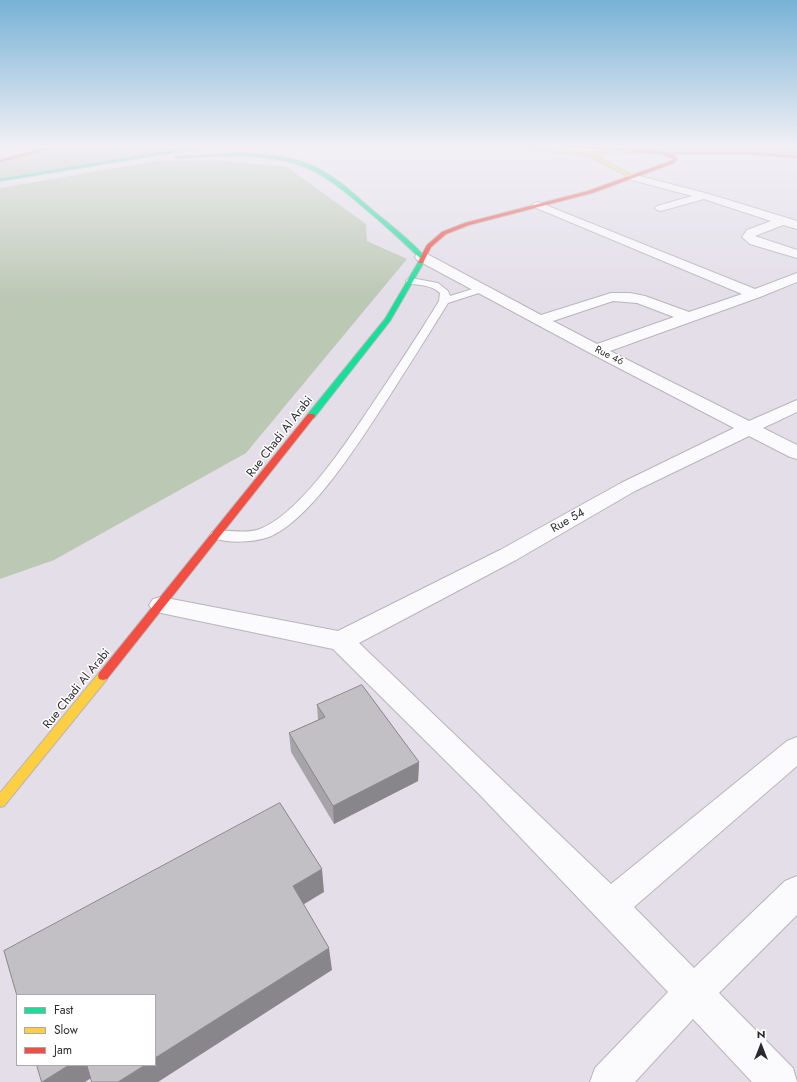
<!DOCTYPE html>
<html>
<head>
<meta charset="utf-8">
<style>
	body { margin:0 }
	#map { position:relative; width:797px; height:1082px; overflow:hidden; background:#e3dee8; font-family:Jost,sans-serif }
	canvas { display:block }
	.legend { position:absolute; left:16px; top:994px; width:140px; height:72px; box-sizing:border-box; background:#fff; border:1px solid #aba9ac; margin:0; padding:5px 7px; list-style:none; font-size:12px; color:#2c292f }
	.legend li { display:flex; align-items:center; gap:8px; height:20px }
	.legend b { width:20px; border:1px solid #aba9ac }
	.north { position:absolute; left:741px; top:1026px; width:40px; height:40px; -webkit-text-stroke:3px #fff; paint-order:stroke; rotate:0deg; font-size:11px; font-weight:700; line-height:16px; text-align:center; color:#2c292f }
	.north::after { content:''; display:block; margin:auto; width:14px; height:18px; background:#2c292f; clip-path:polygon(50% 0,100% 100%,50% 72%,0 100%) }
</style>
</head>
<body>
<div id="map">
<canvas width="797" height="1082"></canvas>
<ul class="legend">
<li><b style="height:5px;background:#16e098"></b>Fast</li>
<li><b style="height:5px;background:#ffcf43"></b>Slow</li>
<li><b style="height:5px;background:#f24e42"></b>Jam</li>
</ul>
<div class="north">N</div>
</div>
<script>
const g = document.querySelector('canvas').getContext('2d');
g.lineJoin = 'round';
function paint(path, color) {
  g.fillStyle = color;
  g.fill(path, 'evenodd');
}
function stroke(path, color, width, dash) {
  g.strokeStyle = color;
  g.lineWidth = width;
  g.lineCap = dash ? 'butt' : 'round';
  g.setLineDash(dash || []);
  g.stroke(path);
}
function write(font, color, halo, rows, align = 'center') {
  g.font = font + ' Jost,sans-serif';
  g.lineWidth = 3;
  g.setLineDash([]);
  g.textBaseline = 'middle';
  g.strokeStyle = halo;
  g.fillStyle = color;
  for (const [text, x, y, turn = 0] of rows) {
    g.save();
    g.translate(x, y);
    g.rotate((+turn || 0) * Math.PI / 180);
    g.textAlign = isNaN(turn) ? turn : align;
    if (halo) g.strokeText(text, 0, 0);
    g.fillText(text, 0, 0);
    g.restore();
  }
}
paint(new Path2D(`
	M 49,146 L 244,146 L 160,155 L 0,180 L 0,162 Z
	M 504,146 L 797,146 L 797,155 Z
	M 217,160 L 287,167 L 366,224 L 367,241 L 407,259 L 246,453 L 54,560 L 0,579 L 0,188 L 157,161 Z`), '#bbc8b4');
const lane = new Path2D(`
	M 411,278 L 438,283 L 448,291 L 450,296 L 482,286 L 487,289 L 485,291 L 448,303 C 427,337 406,370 385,403 C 360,441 311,520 269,537 C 251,543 229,543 212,538 L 210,535 L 212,532 C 227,528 244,535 260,529 C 301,513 348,440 373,403 C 395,370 418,336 439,301 L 440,293 C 430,284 420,286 408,283 L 406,281 L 408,279 Z`);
const street = new Path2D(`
	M 632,174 L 709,194 L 797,221 L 797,229 L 783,225 L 755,236 L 797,250 L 797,258 L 750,244 L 742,237 L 747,230 L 771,221 L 704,199 L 661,211 L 657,210 L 655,208 L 657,206 L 692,196 L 628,179 L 627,177 L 628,175 Z
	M 538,202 L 755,289 L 797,273 L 797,282 L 760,297 L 610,351 L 749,421 L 797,400 L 797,412 L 763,428 L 797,445 L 797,459 L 790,457 L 749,436 L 635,491 L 516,560 L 359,643 L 611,884 L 787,741 L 797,737 L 797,766 L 634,907 L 694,968 L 785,881 L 797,876 L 797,915 L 719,993 L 793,1068 L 797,1082 L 752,1082 L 693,1019 L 635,1082 L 590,1082 L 595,1068 L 668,992 L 479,794 L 333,649 L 161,613 L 153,611 L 149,605 L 153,599 L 161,597 L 338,631 L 500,550 L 621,483 L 734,428 L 590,353 L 417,260 L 415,257 L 417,254 L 427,254 L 541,315 L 611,293 L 630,293 L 645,296 L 689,312 L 742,294 L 534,207 L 532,205 L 534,203 ZM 613,301 L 637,303 L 674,317 L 597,344 L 553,321 Z`);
const fast = new Path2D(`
	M 192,147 L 193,149 L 0,181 L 0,179 Z
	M 241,153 C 265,154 290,156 313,166 C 337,177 357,197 377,214 C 393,227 411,241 425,257 L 420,258 C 403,242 386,226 368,211 C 343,190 319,168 286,161 C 250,153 213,156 177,158 L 175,157 Z
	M 419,261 L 424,262 L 390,321 L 314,418 L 308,418 L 308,414 L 385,319 Z`);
const slow = new Path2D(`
	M 490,146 L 507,146 L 577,152 L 644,151 L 646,152 L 644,153 L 585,154 L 599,158 L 634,176 L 632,178 L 597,160 L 577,154 Z
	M 103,672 L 107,673 L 108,676 L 107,679 L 4,806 L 0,807 L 0,793 L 99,673 Z`);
const jam = new Path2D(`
	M 53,146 L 60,146 L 0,162 L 0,160 Z
	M 568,146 L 587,146 L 666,152 L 749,152 L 797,156 L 797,158 L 749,154 L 670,154 L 675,156 L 677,159 L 674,163 L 592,193 L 469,225 L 446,234 L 431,247 L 423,263 L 419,263 L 418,262 L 427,245 L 442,232 L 465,223 L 588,191 L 671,161 L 673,159 L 661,154 Z
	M 308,414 L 314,414 L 315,416 L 107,679 L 103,680 L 99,679 L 98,676 L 99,673 Z`);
stroke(lane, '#b8b5bc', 2);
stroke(street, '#b8b5bc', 2);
stroke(fast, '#b8b5bc', 2);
stroke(slow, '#b8b5bc', 2);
stroke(jam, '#b8b5bc', 2);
stroke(new Path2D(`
	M 304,228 L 342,217 L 343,212`), '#c2c0c4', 1, [1, 1]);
stroke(new Path2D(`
	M 0,305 L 308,227`), '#c2c0c4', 1.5, [1.5, 1.5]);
paint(lane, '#fbfafc');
paint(street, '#fbfafc');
paint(fast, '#16e098');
paint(slow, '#ffcf43');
paint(jam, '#f24e42');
stroke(new Path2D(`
	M 754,146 L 797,154`), '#cac9cc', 1);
paint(new Path2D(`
	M 317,705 L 419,762 L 418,781 L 334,824 L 291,752 L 289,733 L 318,720 Z`), '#a7a4a9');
paint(new Path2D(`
	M 419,762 L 418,781 L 334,824 L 333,806 Z
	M 322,869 L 324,892 L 296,909 L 293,886 Z
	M 329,948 L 332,970 L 158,1082 L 118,1082 L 145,1065 L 155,1065 L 155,1058 Z
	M 69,1065 L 90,1065 L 96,1075 L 85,1082 L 42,1082 Z`), '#88868a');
const building = new Path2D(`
	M 362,685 L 419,762 L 333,806 L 289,733 L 325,717 L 317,705 Z
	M 280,803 L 322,869 L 293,886 L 329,948 L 155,1058 L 155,995 L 17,995 L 17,996 L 4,951 Z
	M 37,1065 L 69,1065 L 42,1082 Z
	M 87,1065 L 145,1065 L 118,1082 L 92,1082 Z`);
paint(building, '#c2bfc5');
stroke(building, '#88868a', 1);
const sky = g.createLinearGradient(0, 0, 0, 298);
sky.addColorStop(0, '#77b2d6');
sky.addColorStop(0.49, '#f2f0f5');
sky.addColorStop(1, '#f2f0f500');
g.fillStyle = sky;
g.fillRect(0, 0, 797, 298);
write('10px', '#2c292f', '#fff', [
	["Rue 46",609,356,27]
]);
write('12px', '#2c292f', '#fff', [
	["Rue Chadi Al Arabi",280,437,-52],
	["Rue 54",568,521,-29],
	["Rue Chadi Al Arabi",77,689,-51]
]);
</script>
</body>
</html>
